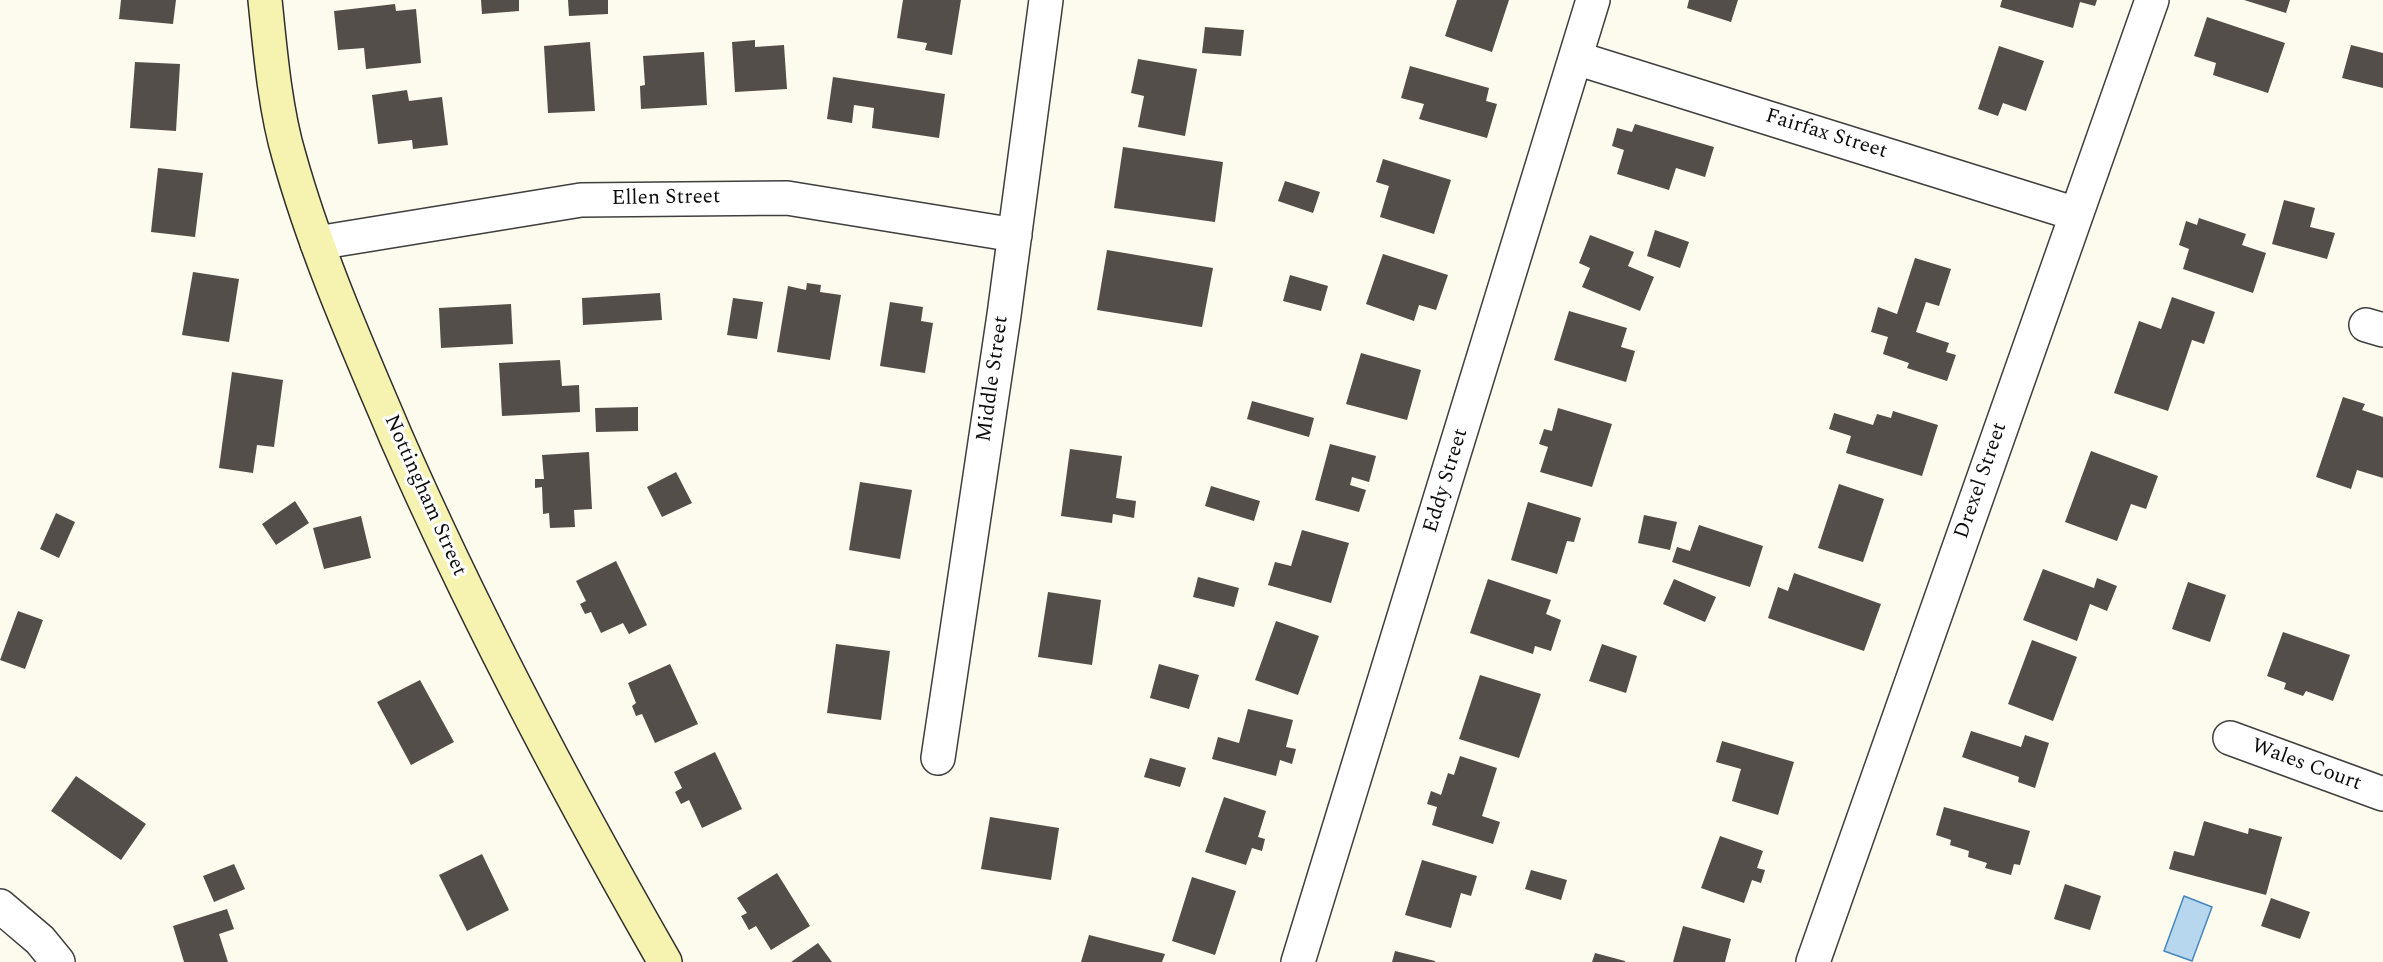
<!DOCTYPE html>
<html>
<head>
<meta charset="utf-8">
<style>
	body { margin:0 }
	canvas { display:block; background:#fdfbed }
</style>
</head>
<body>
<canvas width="2383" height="962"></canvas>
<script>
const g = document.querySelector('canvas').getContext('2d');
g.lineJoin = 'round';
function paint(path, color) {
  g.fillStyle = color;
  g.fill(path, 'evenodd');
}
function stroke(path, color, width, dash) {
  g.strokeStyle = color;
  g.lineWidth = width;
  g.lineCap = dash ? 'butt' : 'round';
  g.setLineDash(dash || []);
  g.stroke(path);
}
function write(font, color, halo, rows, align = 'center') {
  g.font = font + ' Spectral,serif';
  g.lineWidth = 6;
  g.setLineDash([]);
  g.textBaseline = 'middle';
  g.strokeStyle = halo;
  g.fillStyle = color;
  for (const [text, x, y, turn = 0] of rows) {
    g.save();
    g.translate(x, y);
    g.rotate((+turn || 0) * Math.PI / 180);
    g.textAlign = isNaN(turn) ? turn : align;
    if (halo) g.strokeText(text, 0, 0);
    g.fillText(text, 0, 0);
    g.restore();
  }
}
const water = new Path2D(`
	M 2184,896 L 2212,907 L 2192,961 L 2164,951 Z`);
paint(water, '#b7d7ef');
stroke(water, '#4687bd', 1.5);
paint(new Path2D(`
	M 121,0 L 176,0 L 173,24 L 119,19 Z
	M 481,0 L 519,0 L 519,11 L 482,14 Z
	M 568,0 L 608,0 L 608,14 L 569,16 Z
	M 903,0 L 961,0 L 952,55 L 925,50 L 927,43 L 897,38 Z
	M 1457,0 L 1509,0 L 1492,52 L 1445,36 Z
	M 1689,0 L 1738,0 L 1731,22 L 1687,8 Z
	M 2002,0 L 2097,0 L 2095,6 L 2080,2 L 2073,28 L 2000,7 Z
	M 2244,0 L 2290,0 L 2286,13 Z
	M 395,4 L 396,11 L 416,9 L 421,63 L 366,69 L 364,48 L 338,50 L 334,11 Z
	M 2207,17 L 2285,43 L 2268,93 L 2213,75 L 2216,63 L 2194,56 Z
	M 1205,27 L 1244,30 L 1241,56 L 1202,53 Z
	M 755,40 L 755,47 L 784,45 L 787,89 L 735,92 L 732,42 Z
	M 590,42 L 595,111 L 548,113 L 544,46 Z
	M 2351,45 L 2383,53 L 2383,88 L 2342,78 Z
	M 1999,46 L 2044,61 L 2026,111 L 2003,103 L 1998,116 L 1978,109 Z
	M 704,52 L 707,105 L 641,109 L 640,86 L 645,85 L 643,56 Z
	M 1138,59 L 1197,69 L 1185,136 L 1138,127 L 1144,96 L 1131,93 Z
	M 135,62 L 180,64 L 176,131 L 130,128 Z
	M 1410,66 L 1489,88 L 1486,101 L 1497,104 L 1487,138 L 1419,119 L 1424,104 L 1401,98 Z
	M 833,77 L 945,94 L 939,138 L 872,128 L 874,108 L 854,105 L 852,123 L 827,119 Z
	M 407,90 L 409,101 L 442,97 L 448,145 L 413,149 L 412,140 L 378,144 L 372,95 Z
	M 1635,124 L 1714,147 L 1705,177 L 1676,168 L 1669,190 L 1617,174 L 1624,150 L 1612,146 L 1617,128 L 1632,132 Z
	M 1123,147 L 1223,162 L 1215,222 L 1114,208 Z
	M 1383,159 L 1451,180 L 1434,234 L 1380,217 L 1389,186 L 1376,182 Z
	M 158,168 L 203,173 L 195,237 L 151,232 Z
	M 1285,181 L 1320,192 L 1313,213 L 1278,201 Z
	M 2284,200 L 2315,208 L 2310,227 L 2335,233 L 2327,259 L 2272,244 Z
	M 2199,218 L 2246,234 L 2242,245 L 2266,253 L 2253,293 L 2183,269 L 2189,249 L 2179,245 L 2186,221 L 2197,225 Z
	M 1655,230 L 1689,242 L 1680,268 L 1647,256 Z
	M 1590,235 L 1634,252 L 1628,266 L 1654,277 L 1640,311 L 1582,287 L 1590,268 L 1579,263 Z
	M 1107,250 L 1213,268 L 1202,327 L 1097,310 Z
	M 1383,254 L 1448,275 L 1436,310 L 1419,305 L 1414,321 L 1366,304 Z
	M 1915,258 L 1951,269 L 1939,306 L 1926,302 L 1916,332 L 1949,343 L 1946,352 L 1956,355 L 1947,381 L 1907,368 L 1909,363 L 1883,354 L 1888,337 L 1871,332 L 1878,307 L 1897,314 Z
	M 193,272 L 239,279 L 229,342 L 182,335 Z
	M 1290,275 L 1328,286 L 1321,311 L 1283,301 Z
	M 807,283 L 821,285 L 820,292 L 841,295 L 830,360 L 777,352 L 788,286 L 806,290 Z
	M 660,293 L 662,320 L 583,325 L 582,298 Z
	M 2172,297 L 2215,312 L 2204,344 L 2192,340 L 2168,411 L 2114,393 L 2139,321 L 2161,329 Z
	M 733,298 L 763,302 L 757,339 L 727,335 Z
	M 890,302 L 923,307 L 921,321 L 933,323 L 925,373 L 880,366 Z
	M 511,304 L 513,344 L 441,348 L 439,308 Z
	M 1569,311 L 1627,328 L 1621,347 L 1635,351 L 1626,382 L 1554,360 Z
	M 1361,353 L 1421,370 L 1407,420 L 1346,404 Z
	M 560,360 L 562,386 L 579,385 L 580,412 L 502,416 L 499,363 Z
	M 232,372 L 283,380 L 274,447 L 257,445 L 253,473 L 219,468 Z
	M 2343,397 L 2365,404 L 2362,410 L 2383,417 L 2383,478 L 2357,470 L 2351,489 L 2316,477 Z
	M 1252,401 L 1314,418 L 1309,437 L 1247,419 Z
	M 638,407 L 638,431 L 596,432 L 595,408 Z
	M 1558,408 L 1612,424 L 1592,487 L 1540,472 L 1548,447 L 1539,444 L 1544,429 L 1552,431 Z
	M 1893,411 L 1938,425 L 1922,476 L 1846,453 L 1851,436 L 1829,429 L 1834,413 L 1873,425 L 1877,414 L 1891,418 Z
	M 1330,444 L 1376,456 L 1369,482 L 1352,477 L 1350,485 L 1366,490 L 1359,512 L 1315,500 Z
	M 1070,449 L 1122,456 L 1116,498 L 1136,501 L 1134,518 L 1113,514 L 1112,523 L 1061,516 Z
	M 2091,451 L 2158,476 L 2146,509 L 2131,504 L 2117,541 L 2065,522 Z
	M 589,452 L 592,509 L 574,510 L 575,527 L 550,528 L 549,513 L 543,514 L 542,487 L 535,488 L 535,479 L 544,479 L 542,455 Z
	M 676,472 L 692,503 L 662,517 L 647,487 Z
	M 860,482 L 912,490 L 900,559 L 849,550 Z
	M 1839,484 L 1884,499 L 1863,562 L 1818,548 Z
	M 1211,486 L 1260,501 L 1254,521 L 1205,506 Z
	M 295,501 L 309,523 L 276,545 L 262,524 Z
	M 1528,502 L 1581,518 L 1574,542 L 1567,541 L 1557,574 L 1511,560 Z
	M 56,513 L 75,522 L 59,558 L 40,549 Z
	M 1644,515 L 1677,522 L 1670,550 L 1638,543 Z
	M 361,516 L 371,558 L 324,569 L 313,528 Z
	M 1699,525 L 1763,546 L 1750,587 L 1672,562 L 1677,547 L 1690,551 Z
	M 1302,530 L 1349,543 L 1331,603 L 1268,585 L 1275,562 L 1291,566 Z
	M 616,561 L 647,625 L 629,634 L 623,623 L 601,633 L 591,612 L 585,614 L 580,604 L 586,601 L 576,581 Z
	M 2043,569 L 2094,588 L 2097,578 L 2117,586 L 2107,611 L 2090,604 L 2077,641 L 2023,620 Z
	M 1794,573 L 1881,604 L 1864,651 L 1768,618 L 1778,587 L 1788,591 Z
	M 1198,577 L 1239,588 L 1234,607 L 1193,597 Z
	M 1488,579 L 1551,600 L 1546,614 L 1561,620 L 1551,651 L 1535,646 L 1533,654 L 1470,633 Z
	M 1674,579 L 1716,597 L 1705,622 L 1663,604 Z
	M 2188,582 L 2226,595 L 2210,642 L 2172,629 Z
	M 1048,592 L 1101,600 L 1092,665 L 1038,657 Z
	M 18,611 L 43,620 L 25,669 L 0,660 Z
	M 1276,621 L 1319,636 L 1298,695 L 1255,680 Z
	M 2283,632 L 2350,655 L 2333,701 L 2306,691 L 2303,696 L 2284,689 L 2286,683 L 2267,676 Z
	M 2032,640 L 2077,657 L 2053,721 L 2008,704 Z
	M 836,644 L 890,651 L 881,720 L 827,713 Z
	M 1602,644 L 1637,656 L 1626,693 L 1589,681 Z
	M 670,664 L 698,724 L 655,743 L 642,714 L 636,716 L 632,706 L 636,703 L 628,683 Z
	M 1159,664 L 1199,675 L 1189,709 L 1150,698 Z
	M 1480,675 L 1541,694 L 1519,758 L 1459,739 Z
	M 420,680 L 454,742 L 411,765 L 377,702 Z
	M 1248,709 L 1293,720 L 1286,747 L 1296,749 L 1292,764 L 1280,760 L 1276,776 L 1212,759 L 1218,737 L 1239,743 Z
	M 1971,731 L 2021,747 L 2025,735 L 2049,743 L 2035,788 L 2018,782 L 2019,777 L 1962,757 Z
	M 1722,741 L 1794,762 L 1778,815 L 1732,801 L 1741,769 L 1716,762 Z
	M 715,752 L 742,809 L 702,828 L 689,800 L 681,804 L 675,792 L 682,788 L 674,772 Z
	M 1460,756 L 1497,768 L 1482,816 L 1500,822 L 1493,844 L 1432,825 L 1437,807 L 1427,804 L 1431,791 L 1441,795 L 1448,773 L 1454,775 Z
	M 1150,758 L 1186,768 L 1180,787 L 1144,777 Z
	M 76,776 L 146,824 L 121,860 L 51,811 Z
	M 1224,797 L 1266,811 L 1258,837 L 1265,839 L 1262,851 L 1252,848 L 1246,865 L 1205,852 Z
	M 1944,807 L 2030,831 L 2020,865 L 2014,864 L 2011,875 L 1985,868 L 1987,863 L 1968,857 L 1969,851 L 1950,845 L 1951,840 L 1936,835 Z
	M 990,817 L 1059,828 L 1051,880 L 981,869 Z
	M 2204,821 L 2248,834 L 2249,828 L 2282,837 L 2266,895 L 2169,869 L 2174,851 L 2194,856 Z
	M 1720,836 L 1763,851 L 1757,868 L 1765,870 L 1761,883 L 1752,880 L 1744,903 L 1701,888 Z
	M 482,854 L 509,910 L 467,931 L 439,875 Z
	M 1422,860 L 1477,876 L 1471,896 L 1461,893 L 1451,928 L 1405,915 Z
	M 234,864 L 245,889 L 214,902 L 203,876 Z
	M 1531,870 L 1567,880 L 1561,900 L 1525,889 Z
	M 777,873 L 810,926 L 771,950 L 756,926 L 749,930 L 741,916 L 747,913 L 737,898 Z
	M 1192,877 L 1236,891 L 1215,955 L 1172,941 Z
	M 2065,884 L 2101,896 L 2090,930 L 2054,919 Z
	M 2271,898 L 2310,912 L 2300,939 L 2261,926 Z
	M 227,909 L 234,929 L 219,934 L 228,962 L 184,962 L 173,926 Z
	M 1683,926 L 1731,939 L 1725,962 L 1673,962 Z
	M 1089,935 L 1165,954 L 1162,962 L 1081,962 Z
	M 818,943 L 832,962 L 791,962 Z
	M 1395,951 L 1435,961 L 1435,962 L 1392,962 Z
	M 1595,953 L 1625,961 L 1625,962 L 1592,962 Z`), '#534e4a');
const street = new Path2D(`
	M 1576,58 L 2076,214
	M 317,243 L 581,200 L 787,198 L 1015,235
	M 2366,325 L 2383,330
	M 2230,738 L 2383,794
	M 938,758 L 1004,315 L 1046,0
	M 0,906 L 40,940 L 58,962
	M 1298,962 L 1593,0
	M 1813,962 L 2152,0`);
const secondary = new Path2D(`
	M 265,0 C 270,49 275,109 289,156 C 316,253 357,345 396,437 C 475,617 567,791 665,962`);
stroke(street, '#3f3f3f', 36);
stroke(secondary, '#2e2e2e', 36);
stroke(street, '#fff', 33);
stroke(secondary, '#f6f2af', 33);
write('21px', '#0c0c0c', '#fff', [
	["Fairfax Street",1826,135,17],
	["Ellen Street",666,199,-1],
	["Middle Street",994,379,-82],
	["Eddy Street",1447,481,-73],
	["Drexel Street",1982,481,-71],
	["Nottingham Street",424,496,66],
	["Wales Court",2306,766,20]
]);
</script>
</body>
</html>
